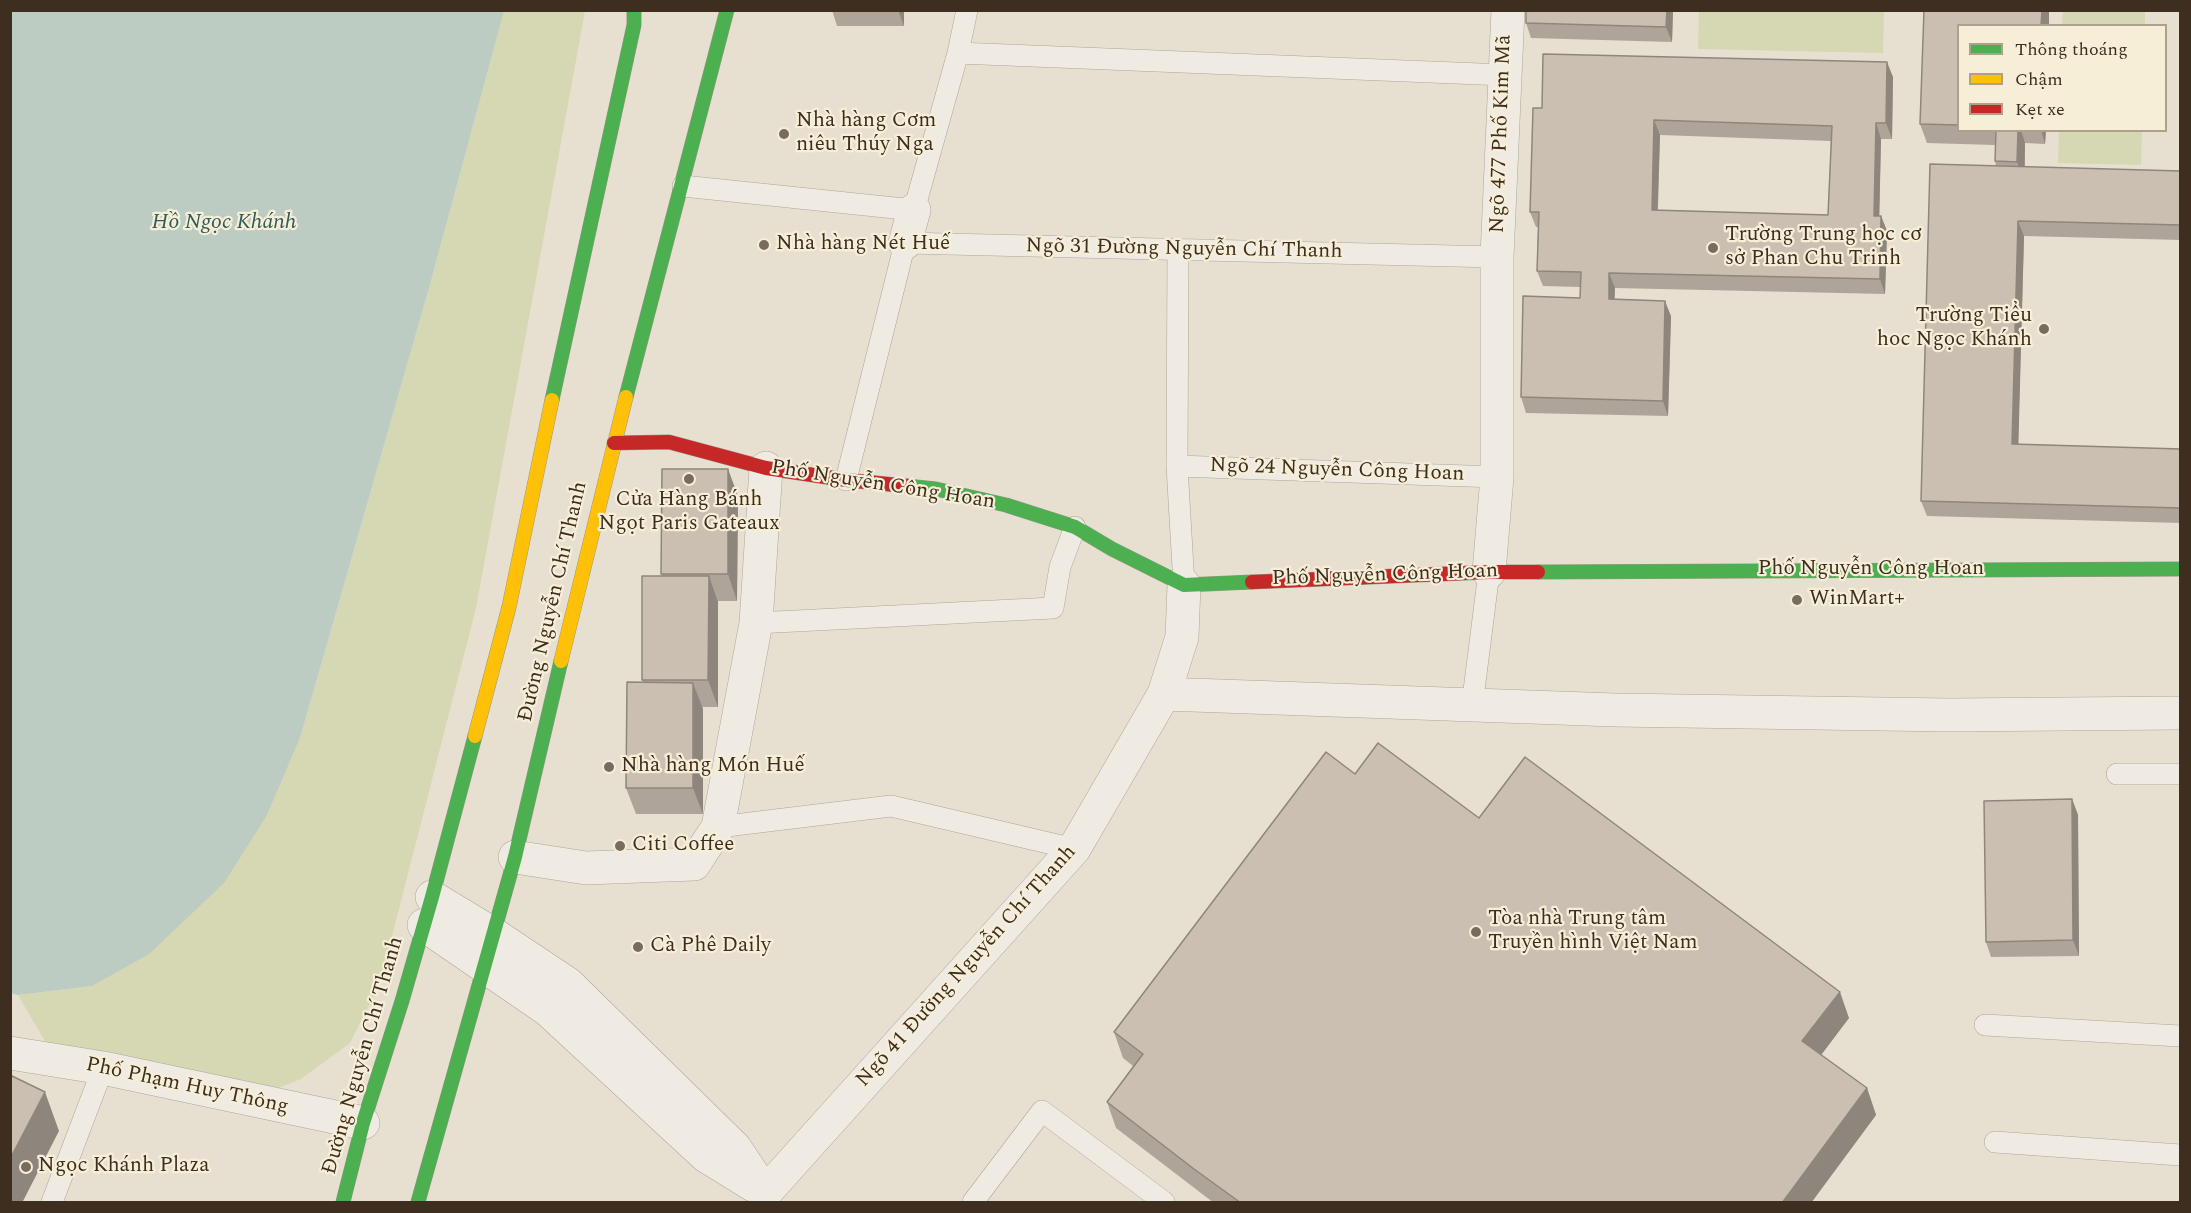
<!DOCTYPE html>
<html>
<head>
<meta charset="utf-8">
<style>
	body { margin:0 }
	#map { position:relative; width:2191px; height:1213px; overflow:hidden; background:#e7e0d1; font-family:Spectral,serif }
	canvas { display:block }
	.frame { position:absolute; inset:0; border:12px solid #3d2e20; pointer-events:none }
	.legend { position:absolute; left:1957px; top:24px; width:210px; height:108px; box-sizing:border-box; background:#f7eed8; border:2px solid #ada18e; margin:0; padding:8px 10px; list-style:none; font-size:18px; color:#3d2e20 }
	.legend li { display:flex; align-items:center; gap:12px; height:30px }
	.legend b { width:30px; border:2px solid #ada18e }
</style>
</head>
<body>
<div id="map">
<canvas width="2191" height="1213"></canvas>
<div class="frame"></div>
<ul class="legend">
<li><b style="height:8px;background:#4caf50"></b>Thông thoáng</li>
<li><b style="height:8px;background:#ffc107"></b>Chậm</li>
<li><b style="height:8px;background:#c62828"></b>Kẹt xe</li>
</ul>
</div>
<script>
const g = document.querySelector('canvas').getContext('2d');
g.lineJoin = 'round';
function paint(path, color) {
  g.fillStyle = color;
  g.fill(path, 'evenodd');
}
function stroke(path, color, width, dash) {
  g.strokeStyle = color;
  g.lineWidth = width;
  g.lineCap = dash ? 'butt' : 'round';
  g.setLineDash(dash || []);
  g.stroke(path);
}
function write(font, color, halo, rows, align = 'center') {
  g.font = font + ' Spectral,serif';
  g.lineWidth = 4.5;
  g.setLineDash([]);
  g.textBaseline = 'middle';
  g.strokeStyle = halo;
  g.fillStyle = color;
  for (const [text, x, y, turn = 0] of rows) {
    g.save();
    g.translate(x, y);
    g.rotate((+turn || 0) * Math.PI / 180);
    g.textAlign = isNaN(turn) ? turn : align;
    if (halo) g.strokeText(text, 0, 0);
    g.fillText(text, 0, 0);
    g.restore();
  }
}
paint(new Path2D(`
	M 504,11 L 585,11 L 476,608 L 380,983 L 350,1043 L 301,1079 L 243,1102 L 67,1079 L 18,995 L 92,986 L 267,815 L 300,738 L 429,288 Z
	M 1699,11 L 1884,11 L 1883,53 L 1698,49 Z
	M 2063,11 L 2145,11 L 2145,25 L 2062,25 Z
	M 2059,131 L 2142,131 L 2141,165 L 2058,163 Z`), '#d6d7b3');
paint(new Path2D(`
	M 10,11 L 504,11 L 429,288 L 300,738 L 267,815 L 224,883 L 149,954 L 92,986 L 18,995 L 10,993 Z`), '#bcccc2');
const lane = new Path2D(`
	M 958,53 L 1505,75
	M 683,186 L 914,210 L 958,53 L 967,10
	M 1178,249 L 1177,466 L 1184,585
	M 1177,466 L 1497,477
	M 846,480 L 905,243 L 1497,257
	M 756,623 L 1053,608 L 1060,567 L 1075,527
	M 1472,706 L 1489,572
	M 2117,774 L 2180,774
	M 718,827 L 891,806 L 1074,849
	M 1985,1025 L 2180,1036
	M 1995,1142 L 2180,1155
	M 52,1202 L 103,1068
	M 973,1202 L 1042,1111 L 1164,1202`);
const street = new Path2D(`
	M 905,243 L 914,210
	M 1489,572 L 1497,477 L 1497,257 L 1508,10
	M 1164,694 L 1615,710 L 1949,715 L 2180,713
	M 515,857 L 586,868 L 694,864 L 718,827 L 756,623 L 766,468
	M 432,897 L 493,934 L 568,984 L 735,1148 L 765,1193
	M 424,925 L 548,1010 L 706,1156 L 753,1185
	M 10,1053 L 103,1068 L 363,1123
	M 765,1193 L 1074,849 L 1164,694 L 1182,637 L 1184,585`);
const fast = new Path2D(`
	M 626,397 L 727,10
	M 552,400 L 634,25 L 634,10
	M 907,486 L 936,489 L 1006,505 L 1075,527 L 1112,549 L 1184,585 L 1252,582
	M 1538,572 L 2180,569
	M 343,1202 L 363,1123 L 402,1001 L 432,897 L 475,736
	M 418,1202 L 515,857 L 561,661`);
const slow = new Path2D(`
	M 561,661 L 626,397
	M 475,736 L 509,607 L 552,400`);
const jam = new Path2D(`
	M 614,443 L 669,442 L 766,468 L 846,480 L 907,486
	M 1252,582 L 1489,572 L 1538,572`);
stroke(lane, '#ada599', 22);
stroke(street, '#ada599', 34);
stroke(fast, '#9c958a', 15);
stroke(slow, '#9c958a', 15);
stroke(jam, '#9c958a', 15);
stroke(lane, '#efebe3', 21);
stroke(street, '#efebe3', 33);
stroke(fast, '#4caf50', 14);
stroke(slow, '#ffc107', 14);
stroke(jam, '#c62828', 14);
paint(new Path2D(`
	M 832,10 L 904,10 L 904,26 L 837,26 Z
	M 1673,10 L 1672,42 L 1531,38 L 1526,23 Z
	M 1959,26 L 1959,130 L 2046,130 L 2045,144 L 2025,143 L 2025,167 L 2181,171 L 2181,240 L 2024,236 L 2018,444 L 2181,449 L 2181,523 L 1927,516 L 1921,501 L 1996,166 L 1995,161 L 1995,145 L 1927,143 L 1920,124 Z
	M 1893,77 L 1892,139 L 1881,139 L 1879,216 L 1881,216 L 1887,231 L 1885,294 L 1615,288 L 1614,300 L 1671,316 L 1668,416 L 1526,413 L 1521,397 L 1580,298 L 1580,287 L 1543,286 L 1537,271 L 1538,227 L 1536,227 L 1530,212 L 1542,108 ZM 1660,135 L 1831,141 L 1828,215 L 1658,210 Z
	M 738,496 L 737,601 L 718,601 L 718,707 L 702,707 L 703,709 L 703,814 L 636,814 L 626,788 L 643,683 L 642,680 L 662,576 L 661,574 Z
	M 1355,774 L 1849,1018 L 1821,1055 L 1867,1088 L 1876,1115 L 1811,1203 L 1214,1203 L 1116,1128 L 1107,1102 L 1133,1066 L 1123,1058 L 1114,1032 Z
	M 2072,799 L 2078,815 L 2079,956 L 1991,957 L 1986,942 Z`), '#afa499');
paint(new Path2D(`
	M 898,10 L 904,10 L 904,26 Z
	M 1667,10 L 1673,10 L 1672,42 L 1666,27 Z
	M 2042,10 L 2049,10 L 2049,26 L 2041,26 Z
	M 1887,62 L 1893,77 L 1892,139 L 1886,123 Z
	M 1654,120 L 1660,135 L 1657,225 L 1652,210 Z
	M 1876,123 L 1881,139 L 1879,231 L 1874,216 Z
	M 2018,130 L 2021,130 L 2025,143 L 2024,182 L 2017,162 Z
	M 2041,130 L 2046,130 L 2045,144 Z
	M 1881,216 L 1887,231 L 1885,294 L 1880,279 Z
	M 2018,221 L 2024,236 L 2018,459 L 2012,444 Z
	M 1609,273 L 1615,288 L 1614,315 L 1609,299 Z
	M 1665,301 L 1671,316 L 1668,416 L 1663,401 Z
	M 728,469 L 738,496 L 737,601 L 728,574 Z
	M 709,576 L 718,602 L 718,707 L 708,680 Z
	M 693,683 L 703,709 L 703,814 L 693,788 Z
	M 2072,799 L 2078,815 L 2079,956 L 2073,940 Z
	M 1840,992 L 1849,1018 L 1812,1067 L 1802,1041 Z
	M 1867,1088 L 1876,1115 L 1811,1203 L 1782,1203 Z
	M 45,1092 L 59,1131 L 22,1203 L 10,1203 L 10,1159 Z`), '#8e867d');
const building = new Path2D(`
	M 1526,10 L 1667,10 L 1666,27 L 1526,23 Z
	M 1924,10 L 2042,10 L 2041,26 L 1959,26 L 1959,125 L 1920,124 Z
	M 1543,54 L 1887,62 L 1886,123 L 1876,123 L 1874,216 L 1881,216 L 1880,279 L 1609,273 L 1609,299 L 1665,301 L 1663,401 L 1521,397 L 1523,296 L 1580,298 L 1581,272 L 1537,271 L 1539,212 L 1530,212 L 1533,108 L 1542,108 ZM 1654,120 L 1832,126 L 1828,215 L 1652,210 Z
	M 1996,130 L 2018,130 L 2017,162 L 1995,161 Z
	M 1930,164 L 2181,171 L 2181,225 L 2018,221 L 2012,444 L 2181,449 L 2181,508 L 1921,501 Z
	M 662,469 L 728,469 L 728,574 L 661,574 Z
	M 642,576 L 709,576 L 708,680 L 642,680 Z
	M 627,682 L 693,683 L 693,788 L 626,788 Z
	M 1378,743 L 1479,818 L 1525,757 L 1840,992 L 1802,1041 L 1867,1088 L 1782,1203 L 1241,1203 L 1194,1169 L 1107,1102 L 1143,1054 L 1114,1032 L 1326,752 L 1355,774 Z
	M 2072,799 L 2073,940 L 1986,942 L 1984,801 Z
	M 10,1075 L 45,1092 L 10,1159 Z`);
paint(building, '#cbbfb2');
stroke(building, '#8e867d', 1.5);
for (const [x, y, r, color] of [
	[784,134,6,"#786c5e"],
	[764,245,6,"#786c5e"],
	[1713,248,6,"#786c5e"],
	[2044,329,6,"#786c5e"],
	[689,479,6,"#786c5e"],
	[1797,600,6,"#786c5e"],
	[609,767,6,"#786c5e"],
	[620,846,6,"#786c5e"],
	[1476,932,6,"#786c5e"],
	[638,947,6,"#786c5e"],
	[26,1167,6,"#786c5e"]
]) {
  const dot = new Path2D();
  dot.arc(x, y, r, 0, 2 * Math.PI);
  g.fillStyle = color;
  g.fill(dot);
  stroke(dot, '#f7eed8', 2);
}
write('21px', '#3d2e20', '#f7eed8', [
	["Nhà hàng Cơm",796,122],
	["niêu Thúy Nga",796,146],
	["Trường Trung học cơ",1725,236],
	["sở Phan Chu Trinh",1725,260],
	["Nhà hàng Nét Huế",776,245],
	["Trường Tiểu",2032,317,"right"],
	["hoc Ngọc Khánh",2032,341,"right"],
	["Cửa Hàng Bánh",689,501,"center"],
	["Ngọt Paris Gateaux",689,525,"center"],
	["WinMart+",1809,600],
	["Nhà hàng Món Huế",621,767],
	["Citi Coffee",632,846],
	["Tòa nhà Trung tâm",1488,920],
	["Truyền hình Việt Nam",1488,944],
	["Cà Phê Daily",650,947],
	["Ngọc Khánh Plaza",38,1167]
], 'left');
write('21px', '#3d2e20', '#f7eed8', [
	["Ngõ 477 Phố Kim Mã",1502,134,-88],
	["Ngõ 31 Đường Nguyễn Chí Thanh",1184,250,1],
	["Ngõ 24 Nguyễn Công Hoan",1337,471,2],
	["Phố Nguyễn Công Hoan",883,486,9],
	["Phố Nguyễn Công Hoan",1871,570],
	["Phố Nguyễn Công Hoan",1385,576,-2],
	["Đường Nguyễn Chí Thanh",554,602,-77],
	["Ngõ 41 Đường Nguyễn Chí Thanh",967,967,-48],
	["Đường Nguyễn Chí Thanh",364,1056,-74],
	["Phố Phạm Huy Thông",187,1087,12]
]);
write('italic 22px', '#2f5d5a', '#f7eed8', [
	["Hồ Ngọc Khánh",224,224]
]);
</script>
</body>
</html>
